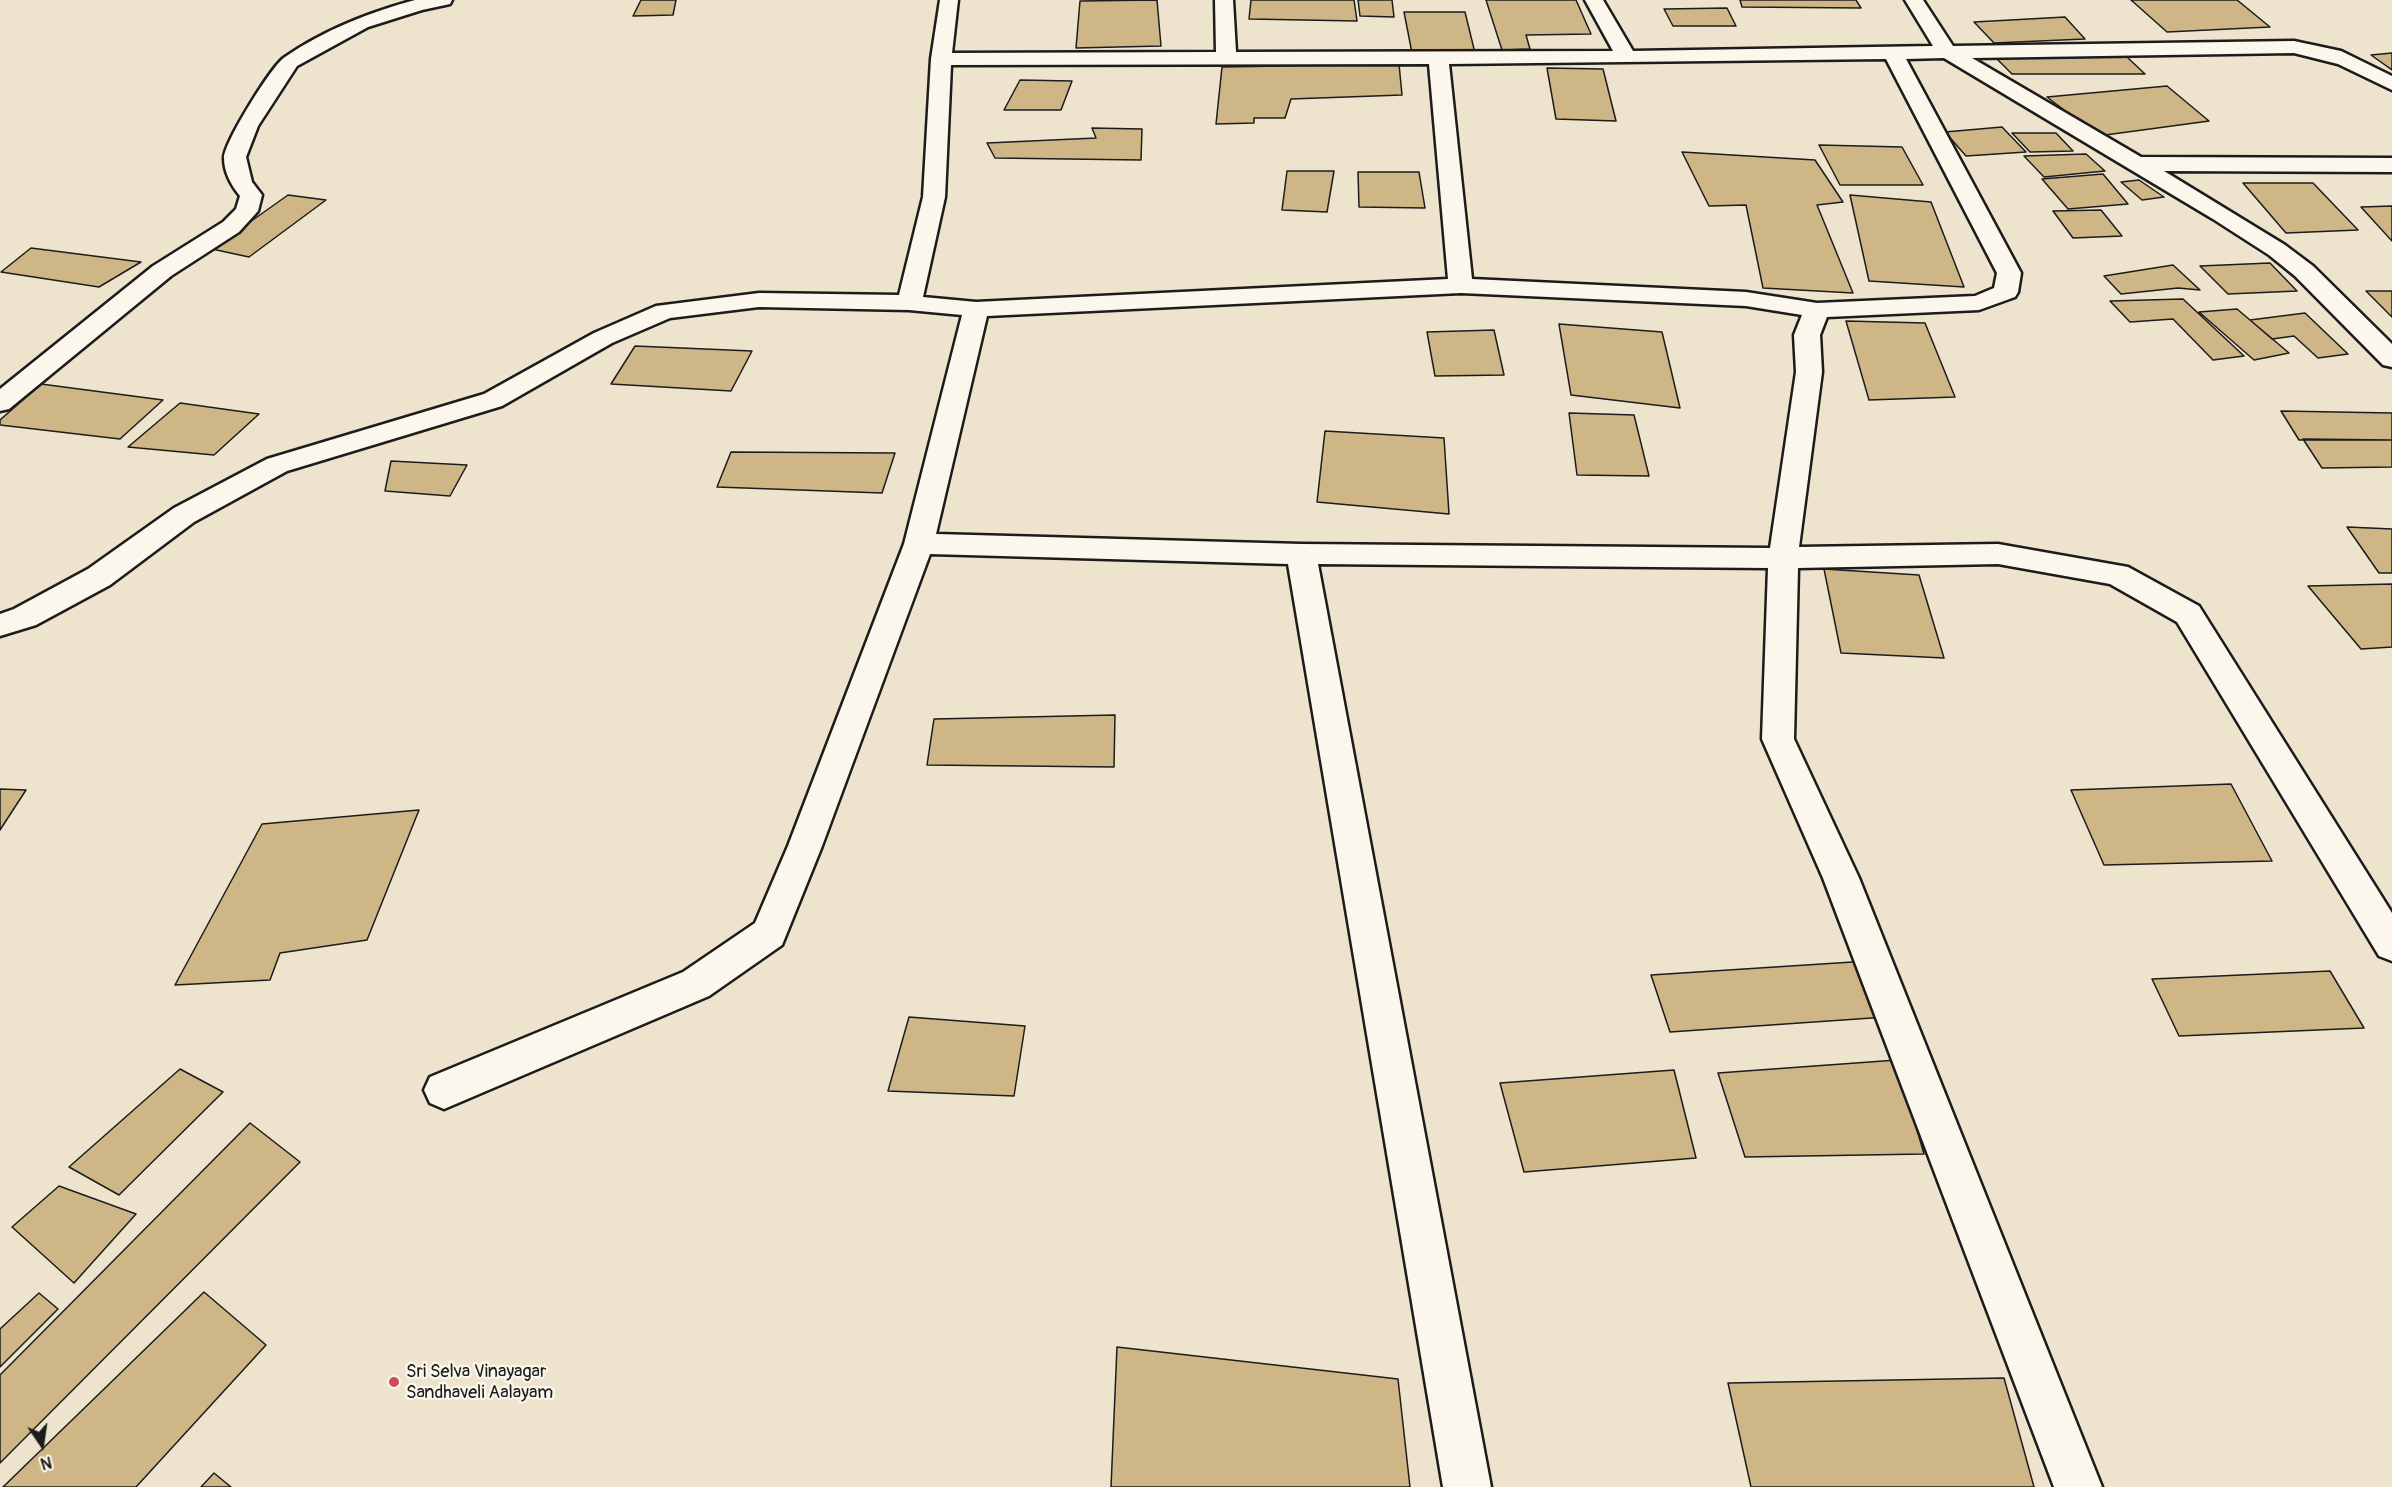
<!DOCTYPE html>
<html>
<head>
<meta charset="utf-8">
<style>
	body { margin:0 }
	#map { position:relative; width:2392px; height:1487px; overflow:hidden; background:#eee4cd; font-family:Pangolin,sans-serif }
	canvas { display:block }
	.north { position:absolute; left:12px; top:1415px; width:60px; height:60px; -webkit-text-stroke:4px #fbf7ec; paint-order:stroke; rotate:167deg; font-size:16px; font-weight:700; line-height:24px; text-align:center; color:#1c1c1c }
	.north::after { content:''; display:block; margin:auto; width:21px; height:27px; background:#1c1c1c; clip-path:polygon(50% 0,100% 100%,50% 72%,0 100%) }
</style>
</head>
<body>
<div id="map">
<canvas width="2392" height="1487"></canvas>
<div class="north">N</div>
</div>
<script>
const g = document.querySelector('canvas').getContext('2d');
g.lineJoin = 'round';
function paint(path, color) {
  g.fillStyle = color;
  g.fill(path, 'evenodd');
}
function stroke(path, color, width, dash) {
  g.strokeStyle = color;
  g.lineWidth = width;
  g.lineCap = dash ? 'butt' : 'round';
  g.setLineDash(dash || []);
  g.stroke(path);
}
function write(font, color, halo, rows, align = 'center') {
  g.font = font + ' Pangolin,sans-serif';
  g.lineWidth = 4.5;
  g.setLineDash([]);
  g.textBaseline = 'middle';
  g.strokeStyle = halo;
  g.fillStyle = color;
  for (const [text, x, y, turn = 0] of rows) {
    g.save();
    g.translate(x, y);
    g.rotate((+turn || 0) * Math.PI / 180);
    g.textAlign = isNaN(turn) ? turn : align;
    if (halo) g.strokeText(text, 0, 0);
    g.fillText(text, 0, 0);
    g.restore();
  }
}
const building = new Path2D(`
	M 641,0 L 676,0 L 673,15 L 633,16 Z
	M 1157,0 L 1161,46 L 1076,48 L 1080,1 Z
	M 1251,0 L 1354,0 L 1357,21 L 1249,19 Z
	M 1358,0 L 1392,0 L 1394,17 L 1360,16 Z
	M 1486,0 L 1576,0 L 1591,34 L 1526,35 L 1530,49 L 1502,50 Z
	M 1740,0 L 1856,0 L 1861,8 L 1742,7 Z
	M 2131,0 L 2237,0 L 2270,27 L 2167,32 Z
	M 1727,8 L 1736,26 L 1673,26 L 1664,9 Z
	M 1404,12 L 1465,12 L 1475,53 L 1412,53 Z
	M 2065,17 L 2085,39 L 1994,43 L 1974,22 Z
	M 2392,53 L 2392,70 L 2371,55 Z
	M 2127,57 L 2145,74 L 2012,74 L 1996,58 Z
	M 1399,64 L 1402,95 L 1291,99 L 1285,118 L 1254,118 L 1254,123 L 1216,124 L 1222,67 Z
	M 1547,68 L 1603,69 L 1616,121 L 1556,119 Z
	M 1020,80 L 1072,81 L 1061,110 L 1004,110 Z
	M 2167,86 L 2209,121 L 2098,136 L 2047,97 Z
	M 2002,127 L 2026,152 L 1966,156 L 1945,132 Z
	M 1092,128 L 1142,129 L 1141,160 L 995,158 L 987,143 L 1096,138 Z
	M 2012,133 L 2056,133 L 2073,151 L 2030,152 Z
	M 1819,145 L 1902,147 L 1923,185 L 1840,185 Z
	M 1682,152 L 1815,160 L 1843,202 L 1817,205 L 1853,293 L 1763,288 L 1746,205 L 1709,206 Z
	M 2086,154 L 2105,171 L 2044,177 L 2024,156 Z
	M 1287,171 L 1334,171 L 1327,212 L 1282,210 Z
	M 1358,172 L 1419,172 L 1425,208 L 1359,207 Z
	M 2103,174 L 2128,204 L 2068,209 L 2042,179 Z
	M 2139,180 L 2164,197 L 2142,200 L 2121,182 Z
	M 2243,183 L 2313,183 L 2358,230 L 2286,233 Z
	M 288,195 L 326,200 L 249,257 L 212,249 Z
	M 1850,195 L 1931,202 L 1964,287 L 1869,281 Z
	M 2392,206 L 2392,241 L 2361,207 Z
	M 2101,210 L 2122,236 L 2073,238 L 2053,211 Z
	M 31,248 L 141,262 L 99,287 L 1,272 Z
	M 2270,263 L 2297,291 L 2228,294 L 2200,266 Z
	M 2173,265 L 2200,290 L 2178,288 L 2121,294 L 2104,276 Z
	M 2366,291 L 2392,291 L 2392,317 Z
	M 2183,299 L 2244,356 L 2213,360 L 2173,319 L 2130,322 L 2110,301 Z
	M 2237,309 L 2289,353 L 2254,360 L 2199,312 Z
	M 2305,313 L 2348,354 L 2318,358 L 2294,336 L 2272,339 L 2250,320 Z
	M 1846,321 L 1925,323 L 1955,397 L 1869,400 Z
	M 1559,324 L 1662,332 L 1680,408 L 1571,395 Z
	M 1494,330 L 1504,375 L 1435,376 L 1427,332 Z
	M 635,346 L 752,351 L 731,391 L 611,384 Z
	M 41,384 L 163,400 L 120,439 L 0,425 L 0,420 Z
	M 180,403 L 259,414 L 214,455 L 128,447 Z
	M 2281,411 L 2392,413 L 2392,440 L 2299,440 Z
	M 1569,413 L 1634,415 L 1649,476 L 1577,475 Z
	M 1325,431 L 1444,438 L 1449,514 L 1317,502 Z
	M 2303,439 L 2392,440 L 2392,467 L 2322,468 Z
	M 731,452 L 895,453 L 882,493 L 717,487 Z
	M 391,461 L 467,465 L 450,496 L 385,491 Z
	M 2347,527 L 2392,529 L 2392,573 L 2379,573 Z
	M 1824,569 L 1919,575 L 1944,658 L 1841,653 Z
	M 2392,584 L 2392,647 L 2361,649 L 2308,586 Z
	M 1115,715 L 1114,767 L 927,765 L 934,719 Z
	M 2231,784 L 2272,861 L 2104,865 L 2071,790 Z
	M 0,789 L 26,790 L 0,830 Z
	M 419,810 L 367,940 L 280,953 L 270,980 L 175,985 L 262,824 Z
	M 1868,961 L 1886,1017 L 1670,1032 L 1651,975 Z
	M 2330,971 L 2364,1028 L 2179,1036 L 2152,979 Z
	M 909,1017 L 1025,1026 L 1014,1096 L 888,1091 Z
	M 1897,1060 L 1924,1154 L 1745,1157 L 1718,1073 Z
	M 180,1069 L 223,1092 L 119,1195 L 69,1167 Z
	M 1674,1070 L 1696,1158 L 1524,1172 L 1500,1083 Z
	M 250,1123 L 300,1162 L 0,1463 L 0,1375 Z
	M 59,1186 L 136,1214 L 74,1283 L 12,1227 Z
	M 204,1292 L 266,1345 L 136,1487 L 3,1487 Z
	M 39,1293 L 58,1309 L 0,1367 L 0,1329 Z
	M 1117,1347 L 1398,1379 L 1410,1487 L 1111,1487 Z
	M 2004,1378 L 2034,1487 L 1751,1487 L 1728,1383 Z
	M 214,1473 L 231,1487 L 201,1487 Z`);
paint(building, '#cfb686');
stroke(building, '#1c1c1c', 1.5);
const street = new Path2D(`
	M 415,0 L 452,0 L 450,4 L 422,10 L 368,27 L 297,66 L 258,126 L 246,157 L 252,182 L 262,195 L 258,211 L 239,232 L 171,276 L 9,409 L 0,411 L 0,389 L 153,266 L 223,222 L 236,209 L 240,196 C 231,185 224,172 224,158 C 224,143 272,65 285,57 C 324,30 370,12 415,0 Z
	M 940,0 L 958,0 L 952,53 L 1216,52 L 1215,0 L 1233,0 L 1236,52 L 1613,51 L 1585,0 L 1603,0 L 1633,51 L 1933,46 L 1905,0 L 1923,0 L 1953,46 L 2294,41 L 2341,51 L 2392,76 L 2392,90 L 2338,64 L 2294,53 L 1972,58 L 2141,157 L 2392,158 L 2392,172 L 2164,171 L 2285,245 L 2313,266 L 2392,344 L 2392,367 L 2383,365 L 2295,276 L 2269,255 L 2213,219 L 1944,58 L 1906,59 L 2021,273 L 2018,292 L 2015,297 L 1979,310 L 1827,317 L 1820,335 L 1822,372 L 1799,547 L 1998,544 L 2128,567 L 2199,606 L 2392,913 L 2392,961 L 2379,956 L 2177,622 L 2110,584 L 1998,564 L 1798,568 L 1794,739 L 1859,878 L 2102,1487 L 2054,1487 L 1823,878 L 1762,739 L 1768,568 L 1318,564 L 1491,1487 L 1443,1487 L 1288,564 L 930,554 L 822,846 L 782,945 L 709,996 L 444,1109 L 430,1103 L 424,1090 L 430,1077 L 683,972 L 755,923 L 788,846 L 904,544 L 962,315 L 909,310 L 759,307 L 670,318 L 612,343 L 502,406 L 287,471 L 194,522 L 110,585 L 36,625 L 0,636 L 0,614 L 14,609 L 88,569 L 174,508 L 267,459 L 484,394 L 594,333 L 656,306 L 759,293 L 899,295 L 923,197 L 931,59 ZM 1886,59 L 1997,273 L 1994,288 L 1975,296 L 1817,303 L 1746,292 L 1472,279 L 1449,64 ZM 1429,64 L 1448,279 L 976,302 L 923,297 L 945,197 L 951,65 ZM 1461,293 L 1746,306 L 1802,315 L 1794,335 L 1796,372 L 1770,548 L 1301,544 L 936,534 L 987,316 Z`);
stroke(street, '#1c1c1c', 5);
paint(street, '#fbf7ec');
for (const [x, y, r, color] of [
	[394,1382,6,"#d1495b"]
]) {
  const dot = new Path2D();
  dot.arc(x, y, r, 0, 2 * Math.PI);
  g.fillStyle = color;
  g.fill(dot);
  stroke(dot, '#fbf7ec', 2);
}
write('18px', '#1c1c1c', '#fbf7ec', [
	["Sri Selva Vinayagar",406,1372],
	["Sandhaveli Aalayam",406,1393]
], 'left');
</script>
</body>
</html>
